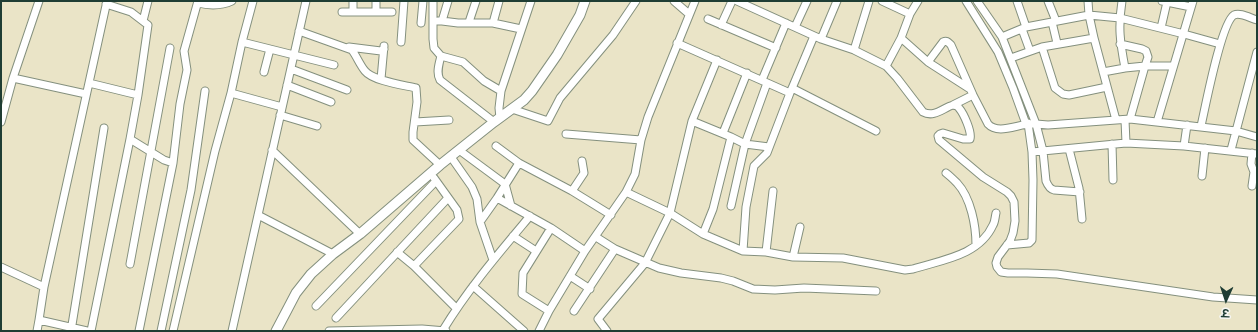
<!DOCTYPE html>
<html>
<head>
<meta charset="utf-8">
<style>
	body { margin:0 }
	#map { position:relative; width:1258px; height:332px; overflow:hidden; background:#eae4c7; font-family:"Indie Flower","Playpen Sans Deva",sans-serif }
	canvas { display:block }
	.frame { position:absolute; inset:0; border:2px solid #1f3d34; pointer-events:none }
	.north { position:absolute; left:1206px; top:280px; width:40px; height:40px; -webkit-text-stroke:3px #f6f6f2; paint-order:stroke; rotate:183deg; font-size:11px; font-weight:700; line-height:16px; text-align:center; color:#1f3d34 }
	.north::after { content:''; display:block; margin:auto; width:14px; height:18px; background:#1f3d34; clip-path:polygon(50% 0,100% 100%,50% 72%,0 100%) }
</style>
</head>
<body>
<div id="map">
<canvas width="1258" height="332"></canvas>
<div class="frame"></div>
<div class="north">उ</div>
</div>
<script>
const g = document.querySelector('canvas').getContext('2d');
g.lineJoin = 'round';
function stroke(path, color, width, dash) {
  g.strokeStyle = color;
  g.lineWidth = width;
  g.lineCap = dash ? 'butt' : 'round';
  g.setLineDash(dash || []);
  g.stroke(path);
}
const street = new Path2D(`
	M 433,1 L 433,39 L 434,48 L 441,56 L 463,62 L 484,81 L 501,91
	M 674,1 L 689,14
	M 737,1 L 821,39 L 854,50 L 886,66 L 897,78 L 923,112 C 934,118 943,108 953,105 C 956,106 957,105 959,108 C 964,114 972,132 970,139 L 963,139 L 943,133 L 940,134 L 938,136 L 939,140 L 983,177 L 1007,192 L 1011,196 L 1014,202 L 1015,221 L 1013,233 L 1010,241 L 998,257 L 996,263 L 997,267 L 1001,272 L 1008,273 L 1027,273 L 1057,274 L 1213,297 L 1257,300
	M 882,1 L 910,14
	M 966,1 L 998,52 L 1013,88 L 1026,124
	M 977,1 L 1002,37 L 1036,124 L 1048,125 L 1130,119 L 1236,131 L 1257,137
	M 1017,1 L 1026,27
	M 1048,1 L 1056,21
	M 1088,1 L 1089,15 L 1094,38
	M 1122,1 C 1118,27 1120,42 1125,68
	M 1162,1 L 1191,7
	M 198,3 C 210,6 221,6 232,1
	M 106,4 L 131,12 L 148,25 L 138,95 L 130,139 L 164,160 L 173,163
	M 342,12 L 392,12
	M 353,12 L 353,1
	M 376,12 L 376,1
	M 708,19 L 776,48
	M 143,21 L 148,1
	M 438,21 L 442,21 L 448,1
	M 442,21 L 458,23 L 493,23 L 521,29
	M 469,22 L 476,1
	M 1052,22 L 1057,43
	M 421,23 L 423,1
	M 493,23 L 499,1
	M 721,25 L 732,1
	M 795,27 L 807,1
	M 1161,28 L 1167,2
	M 1022,29 L 1030,51
	M 299,31 L 352,50 C 357,57 360,65 365,71 C 373,81 403,85 416,88 L 417,102 L 413,132 L 413,140 L 440,165
	M 1002,37 L 1026,27 L 1089,15 L 1120,18 L 1184,34 L 1220,44
	M 901,38 L 928,62 L 970,89
	M 821,39 L 837,1
	M 242,42 L 334,65
	M 401,42 L 404,1
	M 677,43 L 790,93
	M 1120,44 L 1142,49 L 1146,51 L 1148,57 L 1145,66 L 1173,66
	M 349,47 L 381,51 L 384,49
	M 1042,47 L 1055,88 L 1063,94 L 1069,95 L 1107,87
	M 854,50 L 869,1
	M 441,56 C 439,64 436,73 440,80 L 494,122
	M 1011,58 L 1042,47 L 1094,38 L 1116,120
	M 928,62 L 943,42 C 947,40 948,42 951,45 L 973,95 L 988,124 C 999,136 1021,122 1036,124 L 1043,151 L 1046,181 C 1048,186 1050,189 1054,190 L 1080,192
	M 886,66 L 901,38 L 910,14 L 918,1
	M 291,69 L 347,90
	M 264,72 L 270,49
	M 1103,72 L 1125,68 L 1145,66 L 1130,119
	M 13,78 L 86,94
	M 381,79 L 384,46
	M 762,80 L 786,23
	M 89,83 L 138,95
	M 287,85 L 331,102
	M 792,88 L 876,131
	M 231,93 L 282,107
	M 953,105 L 973,95
	M 512,109 L 548,121 L 560,98 L 613,35 L 636,1
	M 280,115 L 317,126
	M 500,118 L 499,108 L 501,91 L 531,1
	M 1125,120 L 1126,143
	M 692,121 L 731,137 L 745,144 L 769,147
	M 1,122 L 13,78 L 39,1
	M 415,122 L 449,120
	M 1157,122 L 1193,1
	M 1201,126 C 1205,109 1221,23 1234,15 C 1240,12 1250,18 1257,20
	M 723,133 L 747,73
	M 566,134 L 641,140
	M 1112,144 L 1113,180
	M 496,146 L 519,163 L 572,191 L 611,215
	M 1184,146 L 1187,125
	M 1069,149 L 1079,188 L 1082,219
	M 272,150 L 360,234
	M 459,150 L 505,184 L 511,206
	M 1231,150 L 1257,52
	M 1032,152 L 1126,143 L 1184,146 L 1257,154
	M 1252,153 L 1251,164 L 1254,172 L 1252,186
	M 451,157 L 472,187 L 477,199 L 480,222
	M 946,173 C 950,176 954,180 957,183 C 971,198 976,226 976,245
	M 1202,176 L 1205,148
	M 572,191 L 584,173 L 582,161
	M 626,192 L 670,213 L 692,121 L 717,60
	M 497,198 L 551,228 L 585,251
	M 731,206 L 745,144 L 767,83
	M 258,215 L 333,254
	M 703,234 L 713,209 L 731,137
	M 513,236 L 536,251
	M 596,237 L 615,249 L 659,268 L 681,273 L 721,278 L 733,281 L 753,289 L 775,290 L 804,288 L 876,291
	M 1007,245 L 1029,243 L 1032,240 L 1033,180 L 1032,152 L 1028,123
	M 743,251 L 746,207 L 754,166 L 767,153 L 790,93 L 814,36
	M 397,252 L 414,266 L 456,308
	M 766,252 L 773,191
	M 793,257 L 800,227
	M 493,260 L 480,222 L 497,198 L 519,163
	M 130,264 L 170,48
	M 414,266 L 459,219 L 457,210 L 434,178
	M 1,267 L 44,287 L 39,320 L 87,331
	M 570,276 L 590,289
	M 473,286 L 524,331
	M 44,287 L 107,1
	M 316,306 L 436,181
	M 549,311 L 522,294 L 523,273 L 551,228
	M 574,311 L 615,249
	M 336,318 L 448,198
	M 443,330 C 468,289 499,253 530,216
	M 37,331 L 39,320
	M 71,331 L 104,128
	M 91,331 L 130,139
	M 139,331 L 173,163 L 180,104 L 187,70 L 184,51 L 198,1
	M 161,331 L 191,190 L 205,91
	M 173,331 L 215,151 L 231,93 L 242,42 L 253,1
	M 232,331 L 306,1
	M 329,331 L 422,329 L 446,331
	M 539,331 L 549,311 L 585,251 L 626,192 L 635,174 L 641,140 L 648,117 L 695,1
	M 607,331 L 598,319 L 645,263 L 670,213 L 703,234 L 743,251 L 766,252 L 793,257 L 843,258 L 905,270 L 913,269 C 941,260 979,256 993,225 C 995,222 995,217 996,213`);
const secondary = new Path2D(`
	M 276,331 L 296,293 L 311,274 L 333,254 L 360,234 L 440,165 L 494,122 L 524,100 L 532,91 L 557,55 L 580,15 L 585,1`);
stroke(street, '#84907e', 9);
stroke(secondary, '#84907e', 11);
stroke(street, '#fff', 7);
stroke(secondary, '#fff', 9);
</script>
</body>
</html>
